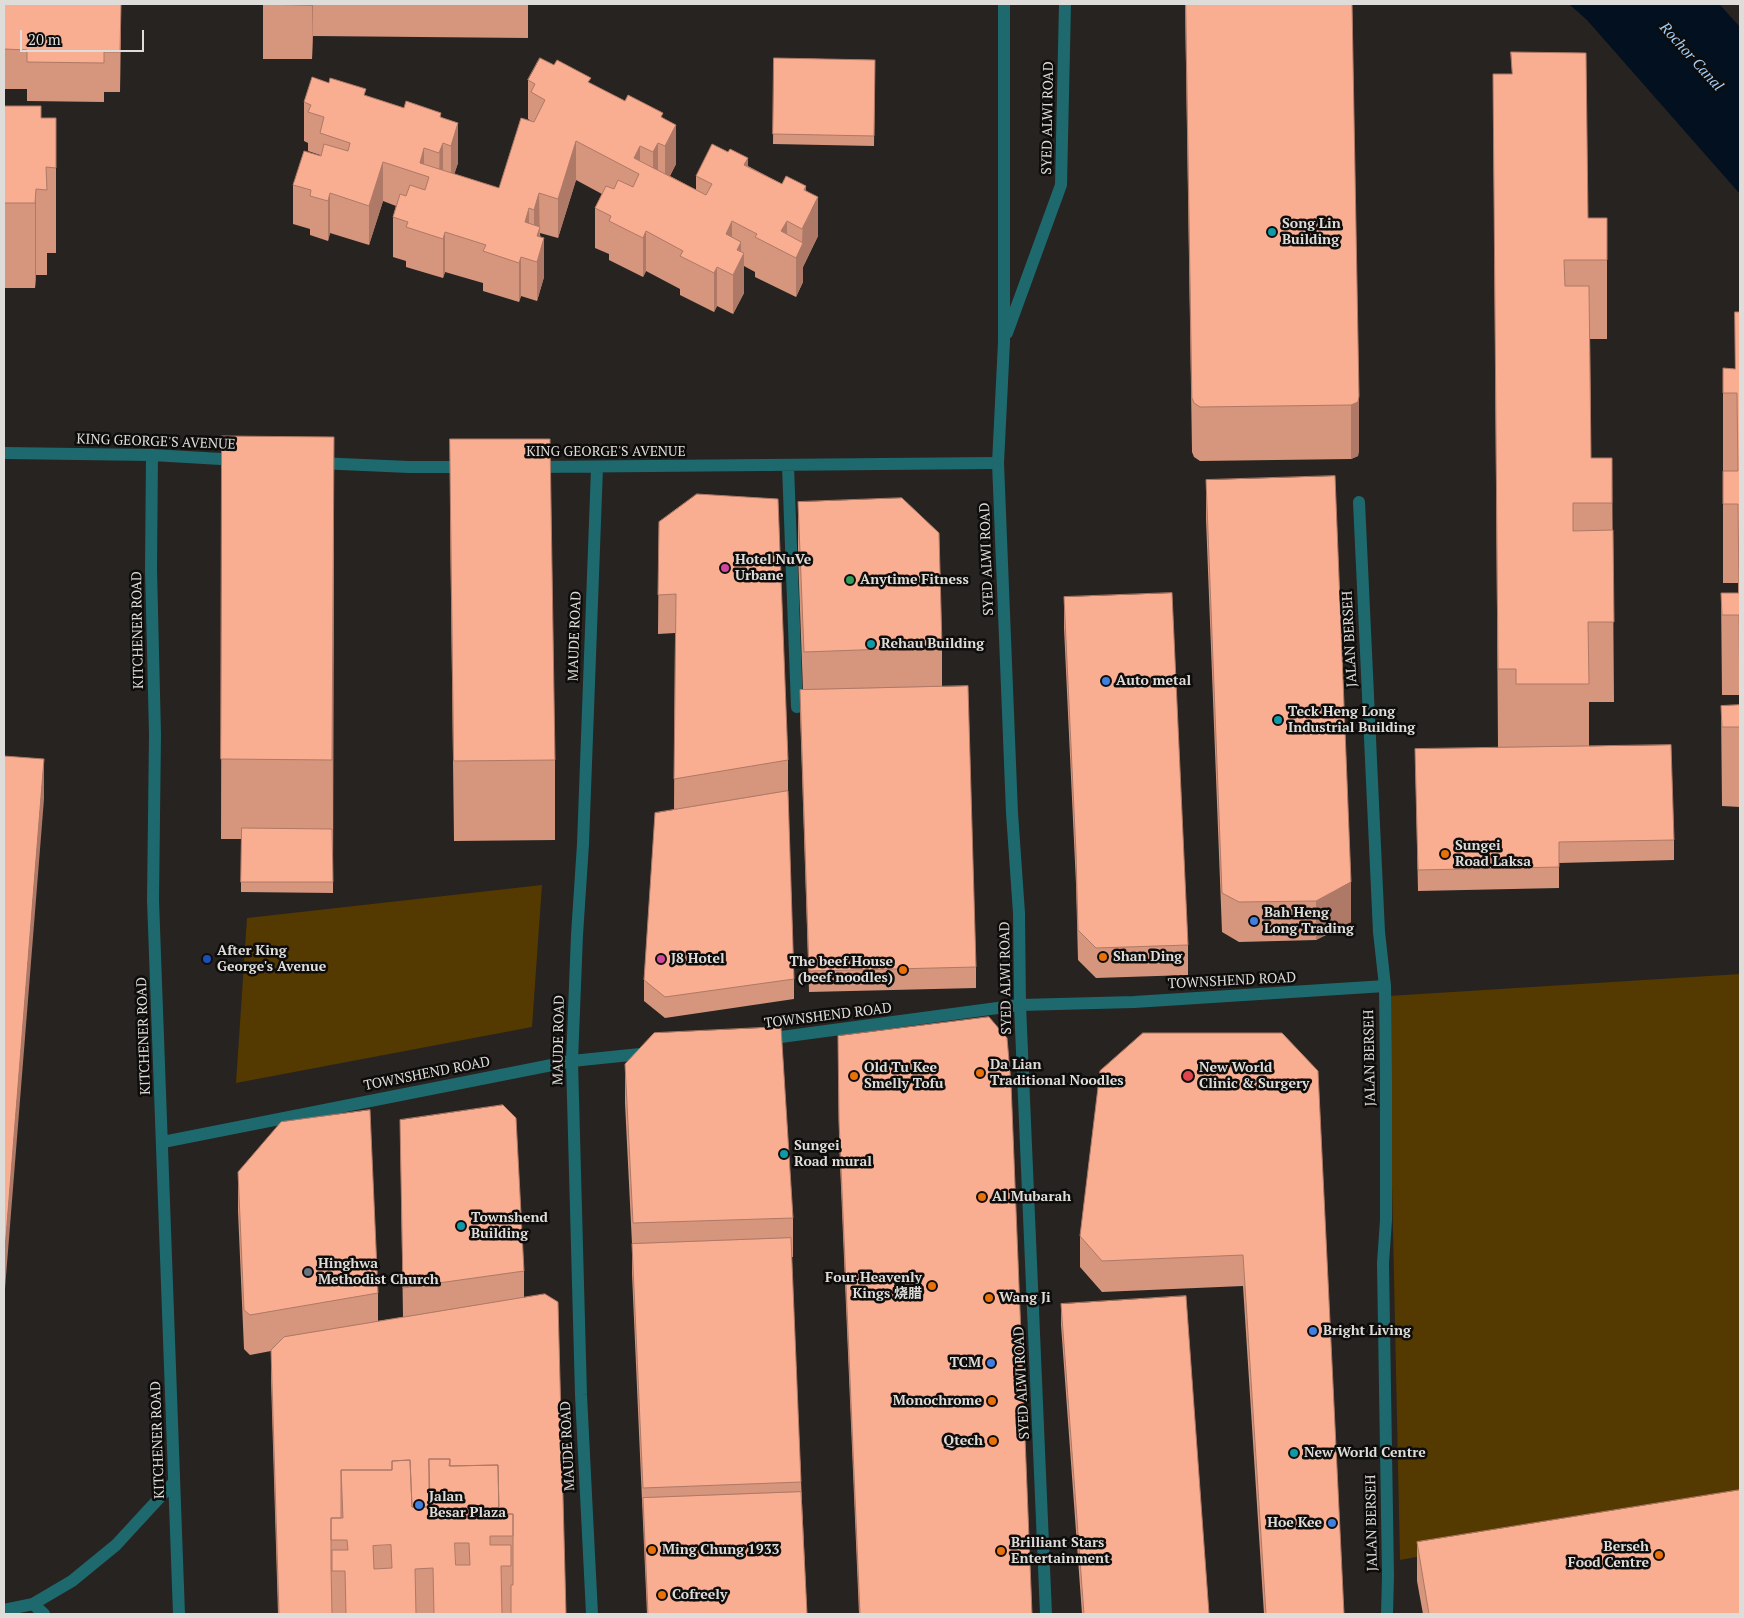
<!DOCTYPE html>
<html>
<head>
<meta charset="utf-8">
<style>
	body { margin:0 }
	#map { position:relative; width:1744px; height:1618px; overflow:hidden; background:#262320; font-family:"PT Serif",serif }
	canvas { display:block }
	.frame { position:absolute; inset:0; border:5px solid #deddda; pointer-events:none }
	.scale { position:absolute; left:20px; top:30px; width:124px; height:22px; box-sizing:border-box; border:2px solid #deddda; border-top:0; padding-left:6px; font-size:15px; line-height:18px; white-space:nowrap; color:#deddda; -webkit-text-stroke:4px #0e0d0b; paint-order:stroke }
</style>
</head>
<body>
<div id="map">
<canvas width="1744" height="1618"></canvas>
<div class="frame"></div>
<div class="scale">20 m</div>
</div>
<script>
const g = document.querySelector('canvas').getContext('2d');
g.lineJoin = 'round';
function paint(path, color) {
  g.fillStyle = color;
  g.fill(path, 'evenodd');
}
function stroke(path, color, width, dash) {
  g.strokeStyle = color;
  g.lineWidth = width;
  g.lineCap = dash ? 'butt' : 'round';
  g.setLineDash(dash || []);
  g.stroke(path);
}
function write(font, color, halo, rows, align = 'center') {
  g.font = font + ' "PT Serif","Noto Sans SC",serif';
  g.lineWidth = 5;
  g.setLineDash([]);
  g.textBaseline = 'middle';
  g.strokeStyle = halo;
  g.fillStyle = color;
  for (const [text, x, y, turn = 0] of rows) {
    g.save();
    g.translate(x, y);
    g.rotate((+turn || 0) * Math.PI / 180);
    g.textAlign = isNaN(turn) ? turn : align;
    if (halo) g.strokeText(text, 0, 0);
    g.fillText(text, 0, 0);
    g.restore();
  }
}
paint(new Path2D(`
	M 542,885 L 532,1027 L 236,1083 L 247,918 Z
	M 1740,974 L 1740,1497 L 1400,1560 L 1388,996 Z`), '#543900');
paint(new Path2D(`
	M 1569,4 L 1719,4 L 1740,27 L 1740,194 L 1587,20 Z`), '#02101f');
stroke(new Path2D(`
	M 4,453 L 152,455 L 238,460
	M 152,455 L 151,569 L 155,734 L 153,900 L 179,1614
	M 318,463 L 409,467 L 468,467
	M 788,466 L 797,707
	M 535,467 L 998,463
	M 1359,502 L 1379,932 L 1385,986 L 1386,1080 L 1386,1220 L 1383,1263 L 1388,1576 L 1387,1614
	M 766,1039 L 1020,1005 L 1134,1002 L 1385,986
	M 163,1142 L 572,1061 L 650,1053
	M 33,1604 L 44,1614
	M 4,1610 L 33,1604 L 72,1581 L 116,1545 L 174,1482
	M 592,1614 L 581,1395 L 572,1061 L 577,935 L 583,844 L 597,468`), '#1e696d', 12);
stroke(new Path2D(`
	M 1004,4 L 1004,342 L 998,463 L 1012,813 L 1019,913 L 1020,1005 L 1046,1614
	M 1007,333 L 1061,185 L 1065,4`), '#1e696d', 12);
paint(new Path2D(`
	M 4,4 L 121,4 L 120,92 L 104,92 L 104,102 L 27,101 L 27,89 L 4,89 Z
	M 263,4 L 528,4 L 528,38 L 313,36 L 312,59 L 263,59 Z
	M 1185,4 L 1352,4 L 1359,450 L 1358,456 L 1351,459 L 1200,461 L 1194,457 L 1192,452 Z
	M 774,58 L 875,60 L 874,146 L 773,144 Z
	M 1493,74 L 1588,218 L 1607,218 L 1607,339 L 1590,339 L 1591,458 L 1612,458 L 1614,702 L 1589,702 L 1589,746 L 1674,840 L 1674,860 L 1559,863 L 1559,888 L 1418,891 L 1415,749 L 1498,748 Z
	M 528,80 L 591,84 L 625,101 L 663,118 L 676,164 L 670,176 L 696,190 L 696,176 L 748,166 L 782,184 L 806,190 L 818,236 L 803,267 L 803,282 L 796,297 L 755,277 L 755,272 L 744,266 L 744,293 L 733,314 L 717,306 L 714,312 L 680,295 L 680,289 L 646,271 L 643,277 L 609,260 L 609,254 L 595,248 L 595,208 L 602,194 L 576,180 L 558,238 L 540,233 L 544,277 L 537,301 L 521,296 L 519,302 L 483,291 L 483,283 L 445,272 L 443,278 L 406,267 L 406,261 L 393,257 L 393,217 L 396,206 L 383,201 L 369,245 L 330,233 L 328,241 L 310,235 L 310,229 L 293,224 L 293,185 L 320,156 L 320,155 L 308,151 L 308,143 L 304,141 L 304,102 L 366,96 L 404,108 L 441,118 L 458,163 L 454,174 L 499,188 L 531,121 L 528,119 Z
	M 4,106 L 41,118 L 56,118 L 56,253 L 47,253 L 47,275 L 36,275 L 35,288 L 4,288 Z
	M 1740,312 L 1740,807 L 1722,806 L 1721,706 L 1739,705 L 1739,695 L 1722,695 L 1721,593 L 1738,593 L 1738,583 L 1723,583 L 1723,368 L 1735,369 Z
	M 222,436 L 334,517 L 333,893 L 241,892 L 241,839 L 221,839 Z
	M 450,439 L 555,760 L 555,840 L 454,841 L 450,519 Z
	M 1206,480 L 1351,922 L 1316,940 L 1239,942 L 1222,932 L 1206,519 Z
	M 798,502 L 942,647 L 942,687 L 976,967 L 976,988 L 809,992 L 800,711 L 800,690 L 803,690 L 798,556 Z
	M 659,522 L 788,760 L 788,800 L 794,979 L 794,999 L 665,1018 L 644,1001 L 644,980 L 674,810 L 675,633 L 658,634 Z
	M 1064,597 L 1188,945 L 1188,975 L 1096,978 L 1078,960 L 1076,884 L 1064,628 Z
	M 1282,1033 L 1344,1614 L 1264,1614 L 1243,1286 L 1102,1292 L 1080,1267 L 1080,1236 Z
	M 838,1036 L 1032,1614 L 859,1614 L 839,1140 Z
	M 625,1064 L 793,1218 L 793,1257 L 791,1257 L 807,1614 L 647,1614 L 632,1274 L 632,1244 L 625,1103 Z
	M 400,1120 L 524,1271 L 524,1297 L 566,1614 L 278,1614 L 271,1380 L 271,1351 L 250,1355 L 244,1349 L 238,1211 L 238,1172 L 378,1293 L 378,1321 L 403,1317 Z
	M 1061,1304 L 1209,1614 L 1082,1614 L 1061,1325 Z
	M 1417,1542 L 1740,1614 L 1423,1614 L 1417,1581 Z`), '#d6957d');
paint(new Path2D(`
	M 121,4 L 120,92 L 120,52 Z
	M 312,4 L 313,4 L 312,59 Z
	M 441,113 L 441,148 L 443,143 L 443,183 L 439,192 L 440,117 Z
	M 458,123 L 458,163 L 451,185 L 451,146 Z
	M 676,125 L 676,164 L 665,185 L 665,146 Z
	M 576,141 L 576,180 L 558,238 L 558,199 Z
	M 658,143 L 658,182 L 653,192 L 653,152 Z
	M 640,146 L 640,185 L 639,174 L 634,158 Z
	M 424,148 L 424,175 L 420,163 Z
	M 748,158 L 748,198 L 744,165 Z
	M 383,162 L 383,201 L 369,245 L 369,206 Z
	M 806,186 L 806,222 L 818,197 L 818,236 L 803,267 L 803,282 L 796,297 L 796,258 L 802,244 L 804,190 Z
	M 36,189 L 36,275 L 35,288 L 35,203 Z
	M 330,193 L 330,233 L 328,241 L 328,201 Z
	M 539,193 L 540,253 L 544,238 L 544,277 L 537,301 L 537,239 L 534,249 L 534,210 Z
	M 529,208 L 529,248 L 525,222 Z
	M 732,221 L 732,260 L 726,234 Z
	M 787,221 L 787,253 L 781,231 Z
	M 646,231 L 646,271 L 643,277 L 643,238 Z
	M 445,232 L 445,272 L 443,278 L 443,239 Z
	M 741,242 L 741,258 L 744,253 L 744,293 L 733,314 L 733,275 L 737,250 Z
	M 521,257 L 521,296 L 519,302 L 519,263 Z
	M 717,267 L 717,306 L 714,312 L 714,273 Z
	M 1359,396 L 1359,450 L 1358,456 L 1351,459 L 1351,405 Z
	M 334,517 L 332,839 L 332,760 Z
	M 44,759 L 44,799 L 4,1301 L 4,1262 Z
	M 1351,882 L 1351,922 L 1316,940 L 1316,901 Z`), '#ae7966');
const building = new Path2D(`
	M 4,4 L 121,4 L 120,52 L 104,52 L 104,63 L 27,62 L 27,50 L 4,49 Z
	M 263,4 L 312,4 L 312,5 Z
	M 1186,4 L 1352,4 L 1359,396 L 1358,402 L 1351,405 L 1200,407 L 1194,403 L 1192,398 Z
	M 1511,52 L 1586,53 L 1588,218 L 1607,218 L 1607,260 L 1564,260 L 1565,286 L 1589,286 L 1591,458 L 1612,458 L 1612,503 L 1573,503 L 1573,531 L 1613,530 L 1614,622 L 1588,622 L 1589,684 L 1516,684 L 1516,669 L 1498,669 L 1493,74 L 1512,74 Z
	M 540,58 L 554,65 L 557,60 L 591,78 L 588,82 L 625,101 L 628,95 L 663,113 L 661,117 L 676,125 L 665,146 L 658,143 L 653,152 L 640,146 L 634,158 L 706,195 L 712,184 L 696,176 L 712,144 L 728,152 L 730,149 L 748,158 L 744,165 L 782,184 L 786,176 L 806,186 L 804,190 L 818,197 L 802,229 L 787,221 L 781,231 L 803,243 L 796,258 L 755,237 L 757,234 L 732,221 L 726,234 L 741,242 L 737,250 L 744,253 L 733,275 L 717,267 L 714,273 L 680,256 L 683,251 L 646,231 L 643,238 L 609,221 L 611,216 L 595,208 L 606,186 L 614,189 L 618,180 L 633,187 L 639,174 L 576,141 L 558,199 L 539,193 L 534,210 L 529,208 L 525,222 L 540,227 L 537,236 L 544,238 L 537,262 L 521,257 L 519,263 L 483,251 L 486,245 L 445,232 L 443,239 L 406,227 L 408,222 L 393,217 L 400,194 L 406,196 L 410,185 L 425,190 L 429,177 L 383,162 L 369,206 L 330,193 L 328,201 L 310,196 L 311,190 L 293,185 L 304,151 L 321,156 L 324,144 L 348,151 L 350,143 L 320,133 L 324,117 L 308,112 L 311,105 L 304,102 L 312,77 L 329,83 L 330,78 L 366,89 L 364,95 L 404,108 L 406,101 L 441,113 L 440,117 L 458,123 L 451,146 L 443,143 L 439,153 L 424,148 L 420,163 L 499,188 L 521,118 L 534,122 L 545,100 L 531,92 L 535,84 L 528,80 Z
	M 774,58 L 875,60 L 874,136 L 773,134 Z
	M 4,106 L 41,106 L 41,118 L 56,118 L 56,168 L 46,167 L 47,190 L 36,189 L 35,203 L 4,203 Z
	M 1735,312 L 1740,312 L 1740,705 L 1739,615 L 1722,615 L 1721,593 L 1739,593 L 1738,504 L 1723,504 L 1723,471 L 1738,471 L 1737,393 L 1723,393 L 1723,368 L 1735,369 Z
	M 222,436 L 334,437 L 332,760 L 221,759 Z
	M 450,439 L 550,439 L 555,760 L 454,761 Z
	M 1335,476 L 1351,882 L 1316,901 L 1239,902 L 1222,893 L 1206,480 Z
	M 697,494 L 778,499 L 788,760 L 674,779 L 676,594 L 658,595 L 659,522 Z
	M 902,498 L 939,533 L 942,647 L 804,652 L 798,502 Z
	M 1172,593 L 1188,945 L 1096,948 L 1078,930 L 1076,853 L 1064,597 Z
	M 968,686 L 976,967 L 809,971 L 800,690 Z
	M 1740,705 L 1740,727 L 1722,727 L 1721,706 Z
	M 1671,745 L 1674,840 L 1559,842 L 1559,867 L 1418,870 L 1415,749 Z
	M 4,756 L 44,759 L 4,1262 Z
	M 788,791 L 794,979 L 665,997 L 644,980 L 655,813 Z
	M 242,828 L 332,829 L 333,882 L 241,882 Z
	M 989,1017 L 1007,1038 L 1011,1083 L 1032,1614 L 860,1614 L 839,1120 L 838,1036 Z
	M 781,1027 L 793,1218 L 633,1223 L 625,1064 L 654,1033 Z
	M 1143,1033 L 1282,1033 L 1318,1071 L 1344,1614 L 1266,1614 L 1243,1255 L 1102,1261 L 1080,1236 L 1100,1071 Z
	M 503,1105 L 516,1118 L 524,1271 L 403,1288 L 400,1120 Z
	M 370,1110 L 378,1293 L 250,1315 L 244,1310 L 238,1172 L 281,1122 Z
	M 791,1238 L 801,1482 L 643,1488 L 632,1244 Z
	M 545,1294 L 558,1302 L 566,1614 L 511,1614 L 511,1585 L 513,1585 L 513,1514 L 499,1514 L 498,1465 L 450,1466 L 450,1459 L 429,1459 L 429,1507 L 412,1507 L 410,1460 L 392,1461 L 392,1470 L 341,1470 L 341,1518 L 331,1518 L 331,1567 L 332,1614 L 279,1614 L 271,1350 L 284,1337 Z
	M 1186,1296 L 1209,1614 L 1084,1614 L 1061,1304 Z
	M 429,1459 L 450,1459 L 449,1466 L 498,1465 L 499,1514 L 513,1514 L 513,1536 L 490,1536 L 490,1545 L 511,1545 L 511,1566 L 501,1566 L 502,1614 L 434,1614 L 433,1568 L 415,1569 L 416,1614 L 346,1614 L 345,1571 L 332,1571 L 332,1550 L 348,1550 L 347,1540 L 331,1540 L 331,1518 L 343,1518 L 341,1470 L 392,1470 L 392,1461 L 410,1460 L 412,1507 L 430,1507 ZM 455,1543 L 469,1543 L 470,1565 L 456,1565 ZM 391,1545 L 392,1568 L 374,1569 L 373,1546 Z
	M 1740,1490 L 1740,1614 L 1429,1614 L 1417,1542 Z
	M 801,1492 L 807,1614 L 648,1614 L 643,1498 Z`);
paint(building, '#f9ad91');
stroke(building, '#ae7966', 1);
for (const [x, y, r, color] of [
	[1272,232,5,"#0f9aa8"],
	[725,568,5,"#d1479c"],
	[850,580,5,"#2e9e5b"],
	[871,644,5,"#0f9aa8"],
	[1106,681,5,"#3f7fe0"],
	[1278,720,5,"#0f9aa8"],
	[1445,854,5,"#e8710a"],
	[1254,921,5,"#3f7fe0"],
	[1103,957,5,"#e8710a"],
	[207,959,5,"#1a4fb4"],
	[661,959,5,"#d1479c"],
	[903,970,5,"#e8710a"],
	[980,1073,5,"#e8710a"],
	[854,1076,5,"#e8710a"],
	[1188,1076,6,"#e0444e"],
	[784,1154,5,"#0f9aa8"],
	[982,1197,5,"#e8710a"],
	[461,1226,5,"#0f9aa8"],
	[308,1272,5,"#6b7280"],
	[932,1286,5,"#e8710a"],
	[989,1298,5,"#e8710a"],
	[1313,1331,5,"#3f7fe0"],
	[991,1363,5,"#3f7fe0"],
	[992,1401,5,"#e8710a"],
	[993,1441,5,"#e8710a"],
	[1294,1453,5,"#0f9aa8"],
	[419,1505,5,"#3f7fe0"],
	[1332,1523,5,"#3f7fe0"],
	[652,1550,5,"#e8710a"],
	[1001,1551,5,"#e8710a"],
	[1659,1555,5,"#e8710a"],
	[662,1595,5,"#e8710a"]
]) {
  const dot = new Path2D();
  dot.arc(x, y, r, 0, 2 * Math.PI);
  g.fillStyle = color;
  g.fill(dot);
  stroke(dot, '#0e0d0b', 2);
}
write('14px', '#deddda', '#0e0d0b', [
	["SYED ALWI ROAD",1048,118,-89],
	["KING GEORGE'S AVENUE",156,442,2],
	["KING GEORGE'S AVENUE",606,452],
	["SYED ALWI ROAD",987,559,-92],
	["KITCHENER ROAD",138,630,-91],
	["MAUDE ROAD",575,636,-88],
	["JALAN BERSEH",1350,639,-93],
	["SYED ALWI ROAD",1006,978,-91],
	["TOWNSHEND ROAD",1232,981,-3],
	["TOWNSHEND ROAD",828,1016,-7],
	["KITCHENER ROAD",144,1036,-92],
	["MAUDE ROAD",559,1040,-89],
	["JALAN BERSEH",1370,1058,-91],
	["TOWNSHEND ROAD",427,1074,-11],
	["SYED ALWI ROAD",1022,1383,-93],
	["KITCHENER ROAD",158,1440,-92],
	["MAUDE ROAD",568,1446,-93],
	["JALAN BERSEH",1372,1523,-91]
]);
write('bold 14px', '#deddda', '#0e0d0b', [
	["Song Lin",1282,224],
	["Building",1282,240],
	["Hotel NuVe",735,560],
	["Urbane",735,576],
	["Anytime Fitness",860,580],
	["Rehau Building",881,644],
	["Auto metal",1116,681],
	["Teck Heng Long",1288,712],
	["Industrial Building",1288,728],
	["Sungei",1455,846],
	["Road Laksa",1455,862],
	["Bah Heng",1264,913],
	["Long Trading",1264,929],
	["After King",217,951],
	["George's Avenue",217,967],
	["Shan Ding",1113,957],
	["J8 Hotel",671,959],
	["The beef House",893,962,"right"],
	["(beef noodles)",893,978,"right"],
	["Da Lian",990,1065],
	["Traditional Noodles",990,1081],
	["Old Tu Kee",864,1068],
	["Smelly Tofu",864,1084],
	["New World",1199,1068],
	["Clinic & Surgery",1199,1084],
	["Sungei",794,1146],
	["Road mural",794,1162],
	["Al Mubarah",992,1197],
	["Townshend",471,1218],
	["Building",471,1234],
	["Hinghwa",318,1264],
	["Methodist Church",318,1280],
	["Four Heavenly",922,1278,"right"],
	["Kings 烧腊",922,1294,"right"],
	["Wang Ji",999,1298],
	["Bright Living",1323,1331],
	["TCM",981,1363,"right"],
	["Monochrome",982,1401,"right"],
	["Qtech",983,1441,"right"],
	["New World Centre",1304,1453],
	["Jalan",429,1497],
	["Besar Plaza",429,1513],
	["Hoe Kee",1322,1523,"right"],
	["Brilliant Stars",1011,1543],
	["Entertainment",1011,1559],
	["Berseh",1649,1547,"right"],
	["Food Centre",1649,1563,"right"],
	["Ming Chung 1933",662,1550],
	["Cofreely",672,1595]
], 'left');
write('italic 15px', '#a2cffa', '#0e0d0b', [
	["Rochor Canal",1691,57,48]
]);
</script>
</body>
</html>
